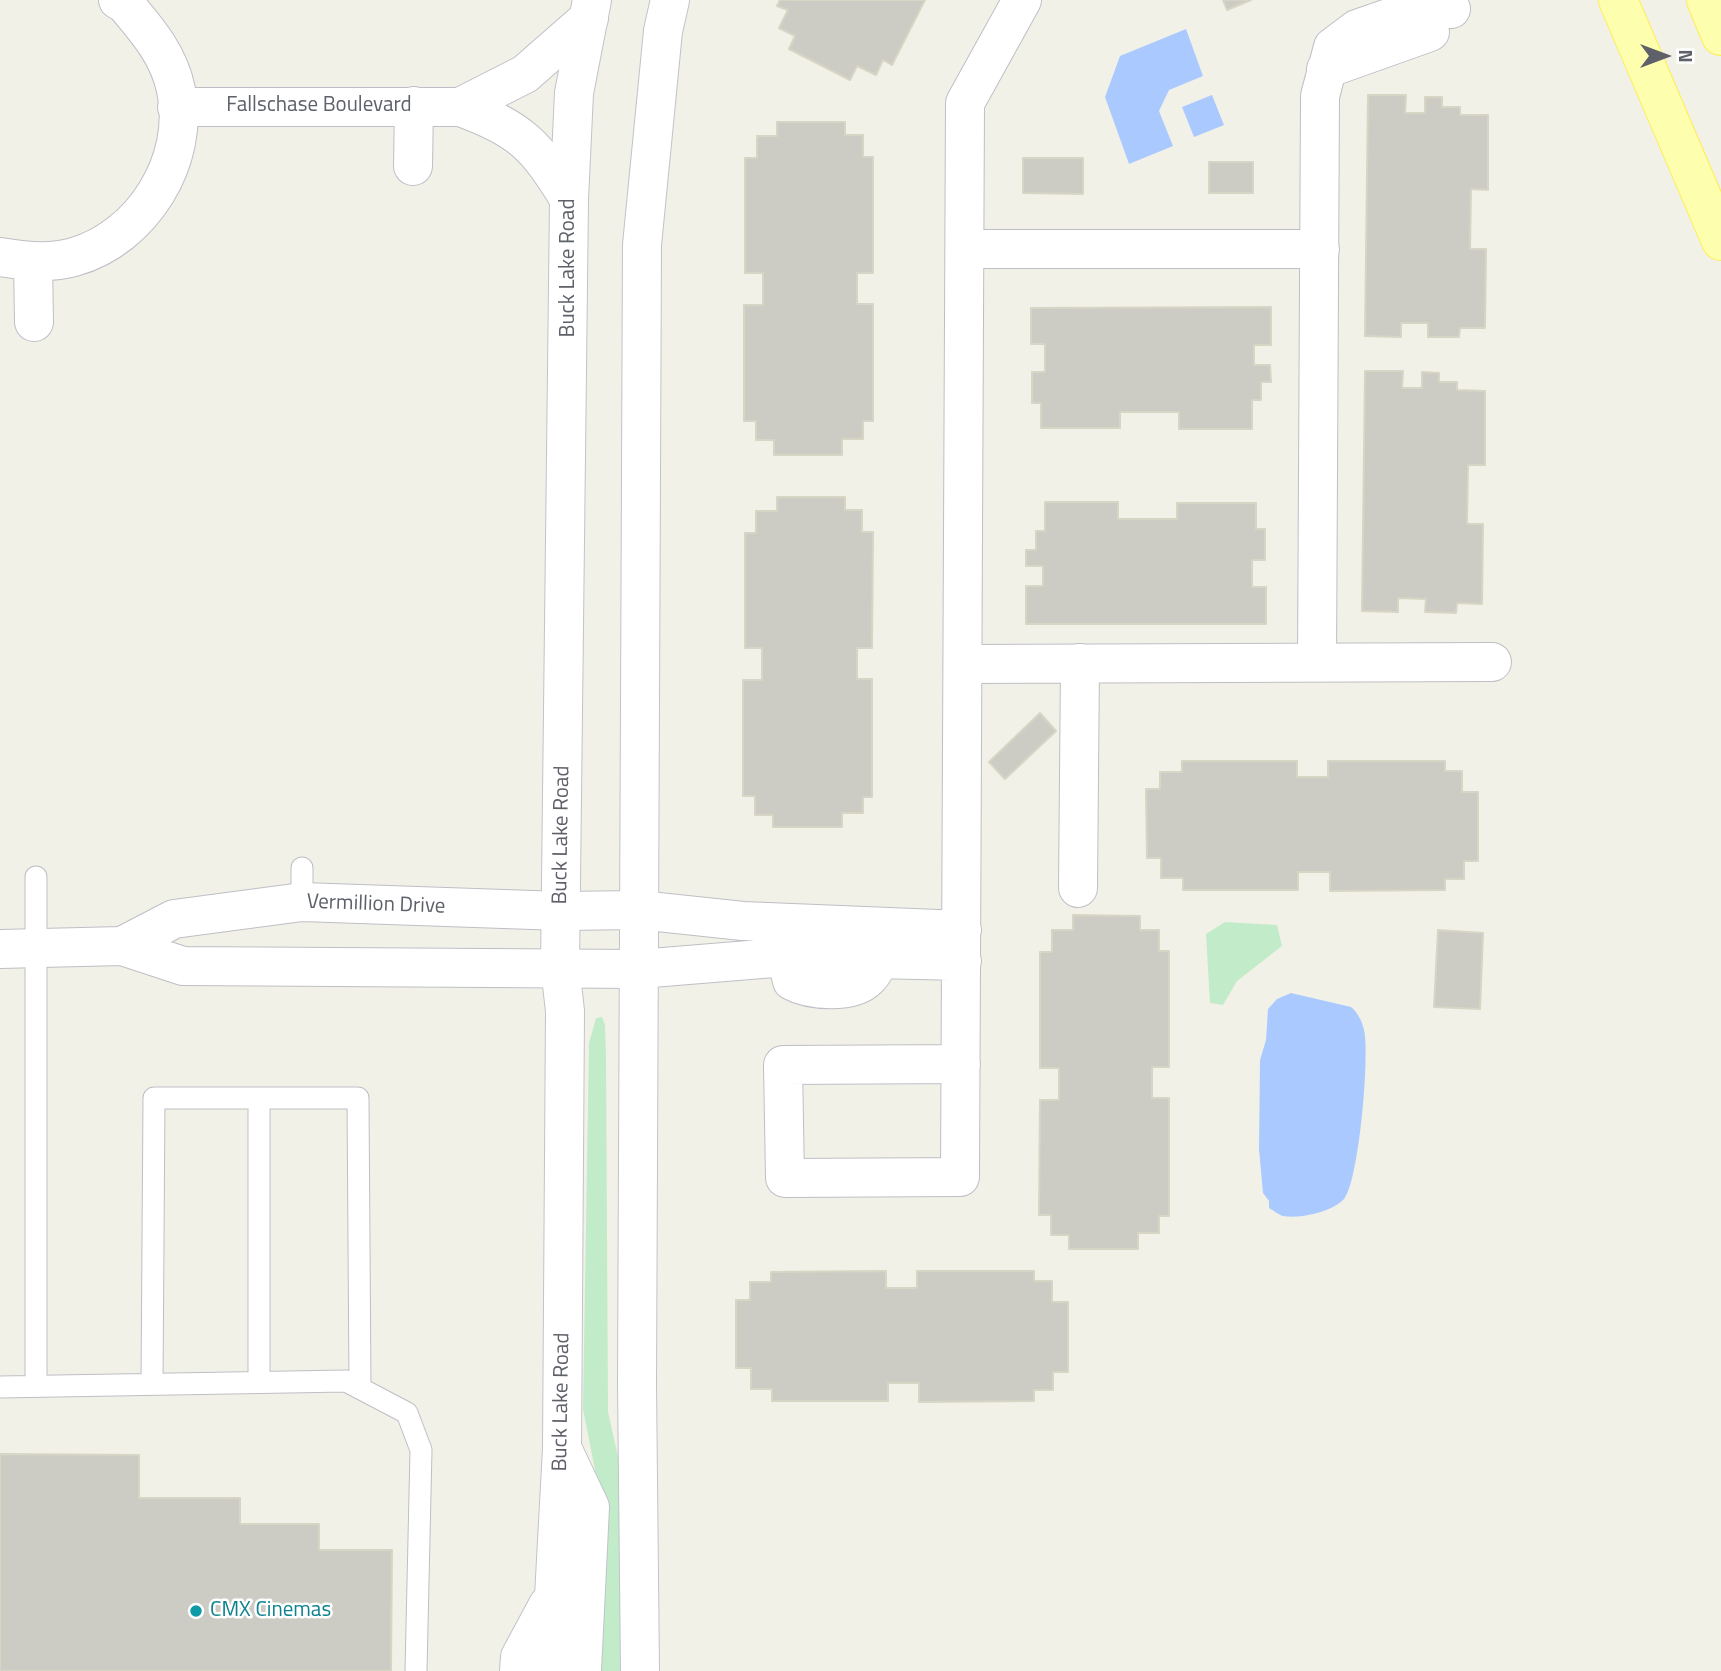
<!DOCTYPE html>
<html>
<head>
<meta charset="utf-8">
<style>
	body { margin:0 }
	#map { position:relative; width:1721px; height:1671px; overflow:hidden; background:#f2f1e7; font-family:"Titillium Web",sans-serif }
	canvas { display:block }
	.north { position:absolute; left:1630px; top:21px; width:70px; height:70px; -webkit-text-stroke:5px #fff; paint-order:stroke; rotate:90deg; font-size:19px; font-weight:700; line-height:28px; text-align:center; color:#5e6169 }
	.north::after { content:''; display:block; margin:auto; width:24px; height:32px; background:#5e6169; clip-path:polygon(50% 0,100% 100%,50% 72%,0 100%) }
</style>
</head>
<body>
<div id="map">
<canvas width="1721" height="1671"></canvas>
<div class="north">N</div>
</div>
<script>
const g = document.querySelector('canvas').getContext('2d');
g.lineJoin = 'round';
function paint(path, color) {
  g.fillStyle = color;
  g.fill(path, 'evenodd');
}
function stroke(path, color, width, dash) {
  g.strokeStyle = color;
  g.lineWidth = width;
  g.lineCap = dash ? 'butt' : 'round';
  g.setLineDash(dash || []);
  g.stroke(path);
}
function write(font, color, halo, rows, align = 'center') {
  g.font = font + ' "Titillium Web",sans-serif';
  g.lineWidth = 5;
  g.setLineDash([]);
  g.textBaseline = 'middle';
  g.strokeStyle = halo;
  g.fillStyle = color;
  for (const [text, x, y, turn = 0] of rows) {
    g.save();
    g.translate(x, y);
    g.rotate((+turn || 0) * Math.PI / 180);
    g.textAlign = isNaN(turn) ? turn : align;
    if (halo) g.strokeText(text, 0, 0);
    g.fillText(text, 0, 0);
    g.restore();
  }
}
paint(new Path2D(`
	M 1225,922 L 1277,925 L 1282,946 L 1237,981 L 1223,1005 L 1210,1003 L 1206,934 Z
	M 602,1017 L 605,1025 L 606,1057 L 608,1412 L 625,1488 L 621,1671 L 593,1671 L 600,1496 L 583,1409 L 589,1043 L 596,1018 Z`), '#c2ebc9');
paint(new Path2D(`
	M 1186,29 L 1203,76 L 1169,90 L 1159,111 L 1173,146 L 1129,164 L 1105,97 L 1120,56 Z
	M 1212,95 L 1224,125 L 1194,137 L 1182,107 Z
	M 1291,993 L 1351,1007 C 1358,1013 1362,1021 1364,1030 C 1370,1054 1359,1182 1344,1199 C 1332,1212 1300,1219 1283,1216 C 1279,1215 1273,1210 1269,1208 L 1269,1201 L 1263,1193 L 1259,1149 L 1260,1060 L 1266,1040 L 1268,1009 L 1277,999 Z`), '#aacaff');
const building = new Path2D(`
	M 780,0 L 925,0 L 892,65 L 883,60 L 876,75 L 857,66 L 850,80 L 789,49 L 795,36 L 779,28 L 788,10 L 777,6 Z
	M 1223,0 L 1251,0 L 1227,10 Z
	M 1368,95 L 1406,95 L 1405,113 L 1425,113 L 1425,97 L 1442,97 L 1442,107 L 1460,107 L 1460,115 L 1488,115 L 1488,190 L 1471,189 L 1470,249 L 1486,249 L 1485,328 L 1460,328 L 1459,337 L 1428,337 L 1428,323 L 1401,323 L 1401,337 L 1365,336 Z
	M 777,122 L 845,122 L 845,135 L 863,135 L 863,157 L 873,157 L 873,273 L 857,273 L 857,304 L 873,304 L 873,421 L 863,421 L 863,439 L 842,439 L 842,455 L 774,455 L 774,440 L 756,440 L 756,421 L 744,421 L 744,305 L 763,305 L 763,273 L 745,273 L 745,158 L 757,158 L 757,136 L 777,136 Z
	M 1023,158 L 1083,158 L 1083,194 L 1023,193 Z
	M 1209,162 L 1253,162 L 1253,193 L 1209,193 Z
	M 1271,307 L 1271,345 L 1254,345 L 1254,365 L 1270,365 L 1271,382 L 1261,382 L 1261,400 L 1252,400 L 1252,429 L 1179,429 L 1179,412 L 1120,412 L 1120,428 L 1041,428 L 1041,403 L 1032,403 L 1032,372 L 1045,372 L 1045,344 L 1031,344 L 1031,308 Z
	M 1365,371 L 1403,371 L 1402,388 L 1422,388 L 1422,372 L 1439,373 L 1439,382 L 1457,382 L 1457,390 L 1485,391 L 1485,465 L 1468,465 L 1467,524 L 1483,524 L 1482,604 L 1457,603 L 1456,613 L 1425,612 L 1426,599 L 1398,598 L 1398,612 L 1362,611 Z
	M 777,497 L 845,497 L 845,510 L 862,510 L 862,532 L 873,532 L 872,648 L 857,648 L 857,679 L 872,679 L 872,797 L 863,797 L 863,813 L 842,813 L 842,827 L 773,827 L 773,815 L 755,815 L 755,796 L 743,796 L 743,680 L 762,680 L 762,648 L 745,648 L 745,533 L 756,533 L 756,511 L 777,511 Z
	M 1045,502 L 1118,502 L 1118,519 L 1177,519 L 1177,503 L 1256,503 L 1256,529 L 1265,529 L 1265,560 L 1252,560 L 1252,587 L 1266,587 L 1266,624 L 1026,624 L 1026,586 L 1043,586 L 1043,566 L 1026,566 L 1026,550 L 1036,550 L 1036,531 L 1045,531 Z
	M 1040,713 L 1056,731 L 1005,779 L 989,762 Z
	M 1182,761 L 1297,761 L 1297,777 L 1328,777 L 1328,761 L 1445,761 L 1445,771 L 1462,771 L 1462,792 L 1478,792 L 1478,861 L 1464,861 L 1464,879 L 1445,879 L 1445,890 L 1330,891 L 1330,872 L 1298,872 L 1298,890 L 1183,890 L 1183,878 L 1161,878 L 1161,858 L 1147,858 L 1146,789 L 1160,789 L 1160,772 L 1182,772 Z
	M 1073,915 L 1140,916 L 1140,930 L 1159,930 L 1159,951 L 1169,951 L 1169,1067 L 1152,1067 L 1152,1098 L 1169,1098 L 1169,1216 L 1159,1216 L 1159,1233 L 1138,1233 L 1138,1249 L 1069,1249 L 1069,1235 L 1051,1235 L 1051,1215 L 1039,1215 L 1040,1100 L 1059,1100 L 1059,1068 L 1040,1068 L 1040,952 L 1052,952 L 1052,930 L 1073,930 Z
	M 1438,930 L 1483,933 L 1480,1009 L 1434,1007 Z
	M 886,1271 L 886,1288 L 917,1288 L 917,1271 L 1034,1271 L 1034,1281 L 1052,1281 L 1052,1302 L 1068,1302 L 1068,1372 L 1053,1372 L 1053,1390 L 1034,1390 L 1034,1401 L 919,1402 L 919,1383 L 888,1383 L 888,1401 L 772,1401 L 772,1389 L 751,1389 L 751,1368 L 736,1368 L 736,1300 L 750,1300 L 750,1282 L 771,1282 L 771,1272 Z
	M 0,1454 L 139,1455 L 139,1498 L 240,1498 L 240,1524 L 319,1524 L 319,1550 L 392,1550 L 391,1671 L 0,1671 Z`);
paint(building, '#cdccc4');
stroke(building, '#d7d5c4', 2);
const lane = new Path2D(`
	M 302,868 L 302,902
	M 36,877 L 36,1386
	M 259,1098 L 259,1382
	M 152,1384 L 154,1098 L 358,1098 L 360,1388
	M 0,1387 L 346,1381 L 407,1413 L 421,1450 L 416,1671`);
const street = new Path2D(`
	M 1326,69 L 1430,32
	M 177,107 L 460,107 C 521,129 536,145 569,199
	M 460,107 L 525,74 L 589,18
	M 413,166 L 414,106
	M 965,249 L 1320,249
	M 0,257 C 25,261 49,264 74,257 C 142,238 191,160 176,90 C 169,55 147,30 125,4 L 118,0
	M 33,263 L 34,322
	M 1317,662 L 1320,96 L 1333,47 L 1357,29 L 1426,5 L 1451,9
	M 963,664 L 1492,662
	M 1078,888 L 1080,663
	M 786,935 L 786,957 L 792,981 C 810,991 852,994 868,978 C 873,974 877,965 880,959
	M 122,946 L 174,919 L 302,902 L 561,911 L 639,910 L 743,921 L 962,930
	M 0,949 L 122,946 L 183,966 L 639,969 L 786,957 L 962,961
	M 961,1064 L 783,1065 L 785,1178 L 960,1177 L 965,103 L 1022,0`);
const secondary = new Path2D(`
	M 563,1450 L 590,1507 L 582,1671
	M 519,1671 L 520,1657 L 548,1605
	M 550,1671 L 562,1448 L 565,1011 L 560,967 L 569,199 L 574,93 L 592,0
	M 640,1671 L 637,1384 L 642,245 L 663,31 L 670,0`);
const primary = new Path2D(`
	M 1618,0 L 1721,241
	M 1706,0 L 1721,36`);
stroke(lane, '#bebfc6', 23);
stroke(street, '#bebfc6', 40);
stroke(secondary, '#c1c3cb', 40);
stroke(primary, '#ffee53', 40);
stroke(lane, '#fff', 21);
stroke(street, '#fff', 38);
stroke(secondary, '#fff', 38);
stroke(primary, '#fdffaf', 38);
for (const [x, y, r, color] of [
	[196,1611,7,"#0f9aa8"]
]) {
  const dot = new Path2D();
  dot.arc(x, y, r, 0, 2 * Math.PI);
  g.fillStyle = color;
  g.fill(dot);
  stroke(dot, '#fff', 2.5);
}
write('21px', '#5e6169', '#fff', [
	["Fallschase Boulevard",319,106],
	["Buck Lake Road",569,268,-90],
	["Buck Lake Road",562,835,-89],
	["Vermillion Drive",376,905,2],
	["Buck Lake Road",562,1402,-89]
]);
write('21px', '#0d838f', '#fff', [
	["CMX Cinemas",210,1611]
], 'left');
</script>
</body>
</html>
